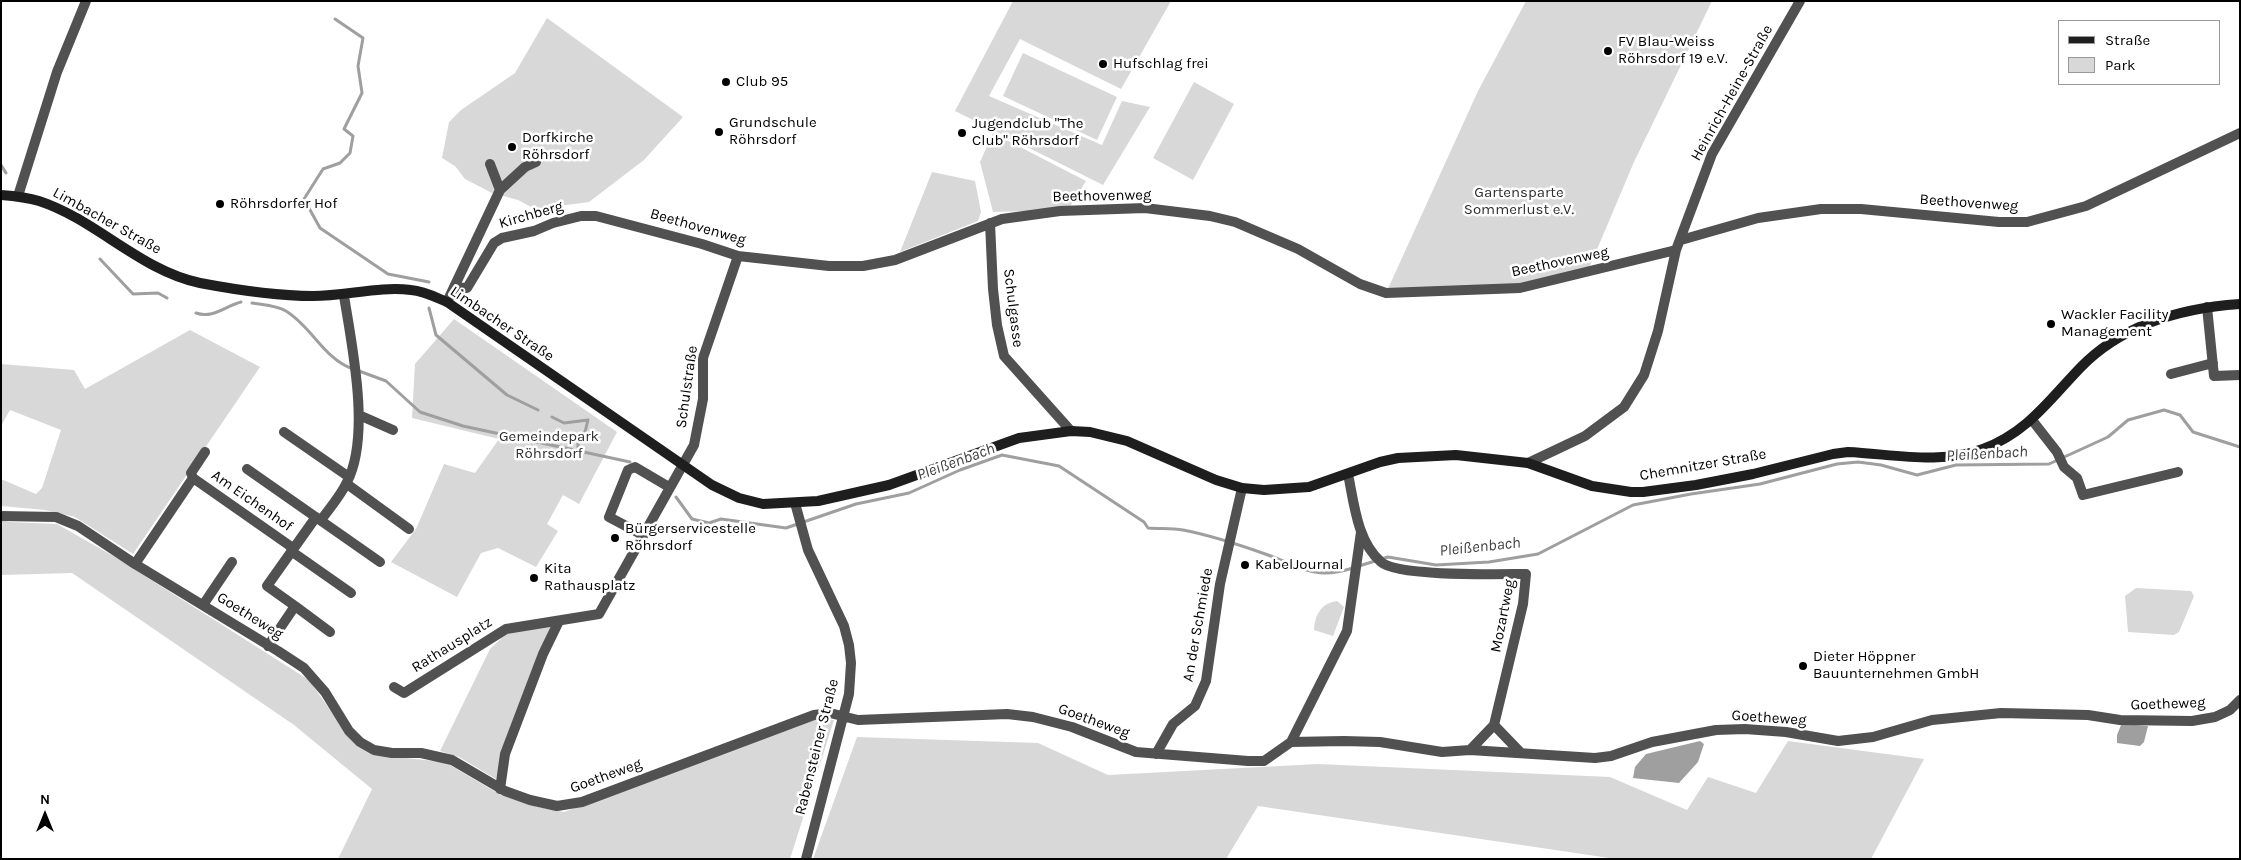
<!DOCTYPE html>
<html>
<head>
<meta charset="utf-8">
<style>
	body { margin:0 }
	#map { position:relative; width:2241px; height:860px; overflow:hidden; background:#fff; font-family:Karla,sans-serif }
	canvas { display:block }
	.frame { position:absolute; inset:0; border:2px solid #000; pointer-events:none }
	.legend { position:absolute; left:2058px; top:20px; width:162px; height:65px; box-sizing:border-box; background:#fff; border:1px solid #999; margin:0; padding:6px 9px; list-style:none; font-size:15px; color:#000 }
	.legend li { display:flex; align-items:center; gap:10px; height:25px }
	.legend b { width:25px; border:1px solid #999 }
	.north { position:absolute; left:20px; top:790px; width:50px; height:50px; -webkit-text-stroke:4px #fff; paint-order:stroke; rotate:0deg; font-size:14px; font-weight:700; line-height:20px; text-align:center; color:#000 }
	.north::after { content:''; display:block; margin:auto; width:18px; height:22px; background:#000; clip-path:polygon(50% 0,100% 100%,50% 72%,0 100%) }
</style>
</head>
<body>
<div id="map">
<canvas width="2241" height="860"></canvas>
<div class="frame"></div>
<ul class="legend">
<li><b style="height:6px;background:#1e1e1e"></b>Straße</li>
<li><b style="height:14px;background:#d8d8d8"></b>Park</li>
</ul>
<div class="north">N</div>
</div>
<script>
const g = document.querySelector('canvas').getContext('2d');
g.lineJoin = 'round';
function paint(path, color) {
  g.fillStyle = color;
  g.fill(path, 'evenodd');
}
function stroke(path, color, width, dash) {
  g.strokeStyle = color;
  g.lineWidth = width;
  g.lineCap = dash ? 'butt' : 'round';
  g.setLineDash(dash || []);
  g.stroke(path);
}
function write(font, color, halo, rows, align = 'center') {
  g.font = font + ' Karla,sans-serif';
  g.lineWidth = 5;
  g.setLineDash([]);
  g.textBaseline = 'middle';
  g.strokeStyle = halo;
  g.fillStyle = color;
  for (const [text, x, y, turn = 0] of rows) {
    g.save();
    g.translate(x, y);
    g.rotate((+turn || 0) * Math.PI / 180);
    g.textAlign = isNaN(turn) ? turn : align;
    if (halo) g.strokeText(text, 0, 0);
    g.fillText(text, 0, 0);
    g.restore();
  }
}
paint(new Path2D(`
	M 1013,1 L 1171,1 L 1121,89 L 1020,39 L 989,96 L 1102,145 L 1122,101 L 1150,107 L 1103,185 L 955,111 Z
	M 1526,1 L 1712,1 L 1634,162 L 1587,273 L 1520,288 L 1386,293 L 1478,91 Z
	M 547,18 L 683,117 L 644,160 L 589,202 L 535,209 L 518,200 L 492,193 L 465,179 L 455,166 L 442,158 L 449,122 L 461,110 L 515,73 Z
	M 1023,53 L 1117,97 L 1097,140 L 1003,96 Z
	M 1194,82 L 1234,104 L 1193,180 L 1153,158 Z
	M 993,133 L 1086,181 L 1068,210 L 993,212 L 980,162 Z
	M 932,172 L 975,181 L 981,212 L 978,221 L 900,252 Z
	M 454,319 L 617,432 L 579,504 L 563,495 L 547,524 L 558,531 L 536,567 L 498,548 L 481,553 L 457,597 L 391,562 L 416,529 L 444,464 L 475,473 L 499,439 L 412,418 L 415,364 Z
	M 190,330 L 260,367 L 133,554 L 75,517 L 45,510 L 1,506 L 1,479 L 36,494 L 42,488 L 61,430 L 10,410 L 1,426 L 1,364 L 74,370 L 85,389 Z
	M 1,520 L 9,522 L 57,524 L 115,557 L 309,680 L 352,741 L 376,755 L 445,762 L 494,791 L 538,807 L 564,812 L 818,719 L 834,720 L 790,859 L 338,859 L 372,789 L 294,725 L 72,573 L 1,575 Z
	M 2136,588 L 2191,591 L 2194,596 L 2179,632 L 2174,635 L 2128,632 L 2125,596 Z
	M 1337,601 L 1344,607 L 1333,636 L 1314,630 C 1315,615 1321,603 1337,601 Z
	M 551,626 L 502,751 L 496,779 L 459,757 L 440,751 L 490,649 L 507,633 Z
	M 857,737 L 1038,743 L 1108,775 L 1318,764 L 1610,777 L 1687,810 L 1708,777 L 1756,793 L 1788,741 L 1924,759 L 1871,859 L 1616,859 L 1258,806 L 1226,859 L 813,859 Z`), '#d8d8d8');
paint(new Path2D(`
	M 2124,724 L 2148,726 L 2144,742 L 2140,746 L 2117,743 L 2117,735 L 2121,725 Z
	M 1700,741 L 1704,744 L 1698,762 L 1679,783 L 1633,778 L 1635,767 L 1646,754 Z`), '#9f9f9f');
stroke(new Path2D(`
	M 335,19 L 363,38 L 358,66 L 362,93 L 344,129 L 353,136 L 350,153 L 340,163 L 323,169 L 304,199 L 320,228 L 388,274 L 429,282
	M 1,165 L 6,173
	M 100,259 L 133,294 L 158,293 L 167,298
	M 252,303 C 264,305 276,305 286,311 C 312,327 324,359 353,369
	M 429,308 L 436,335 L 507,395 L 538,410
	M 196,313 C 213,319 225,306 241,302
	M 359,371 L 386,381 L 420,412 L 463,426 L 630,462
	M 552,417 L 564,423 L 588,420 L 585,432 L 578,439 L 578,452
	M 676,497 L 692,519 L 709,523 L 721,519 L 786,528 L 856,504 L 909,493 L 960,470 L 1002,455 L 1059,466 L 1144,522 L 1148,528 C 1160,529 1172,528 1183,530 C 1209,535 1243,546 1268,555 C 1303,568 1314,580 1353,568
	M 1359,566 L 1388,557 L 1436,565 L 1489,562 L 1538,554 L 1633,505 L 1691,494 L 1760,484 L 1837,464 L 1858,462 L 1881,465 L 1917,475 L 1956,465 L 2049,464 L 2108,437 L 2128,420 L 2164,410 L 2180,415 L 2193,432 L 2240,447`), '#9f9f9f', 3);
stroke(new Path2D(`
	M 490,164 L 500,190
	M 18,196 L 57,72 L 86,1
	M 990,223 L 993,289 L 997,325 L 1004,356 L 1071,431
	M 1681,240 L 1758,218 L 1821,209 L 1861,209 L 1999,222 L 2027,222 L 2086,206 L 2240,133
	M 455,287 L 467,288 L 494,243 L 502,238 L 534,231 L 553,223 L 581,216 L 596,216 L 702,244 L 738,256 L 829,266 L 863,266 L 895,260 L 1002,219 L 1060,211 L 1145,208 L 1210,216 L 1235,222 L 1298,249 L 1360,284 L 1386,293 L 1520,288 L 1676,250
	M 447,302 L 500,190 L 525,167 L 536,162
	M 2207,307 L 2214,376 L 2240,375
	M 2171,374 L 2213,363
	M 359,415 L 393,430
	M 2032,420 L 2057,452 L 2064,467 L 2077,478 L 2083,495 L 2178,472
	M 284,432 L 349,477
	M 205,452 L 191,473 L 193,478 L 293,548
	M 1528,463 L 1585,436 L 1624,407 L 1644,375 L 1658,331 L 1676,250 L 1712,154 L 1800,1
	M 247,469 L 380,562
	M 1348,474 C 1354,503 1357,541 1381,562 C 1398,577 1500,574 1526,574 L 1523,604 L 1494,725 L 1521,753
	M 347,484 L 409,529
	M 795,503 L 808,550 L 844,626 L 849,645 L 851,663 L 849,694 L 806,859
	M 1,516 L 56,517 L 78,526 L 135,564 L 278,651 L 304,668 L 325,692 L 349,731 L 360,742 L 374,750 L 392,753 L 421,753 L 452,760 L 505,791 L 530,800 L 557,806 L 582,802 L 814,715 L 830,713 L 858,720 L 1007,714 L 1033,717 L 1072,727 L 1136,752 L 1248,761 L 1264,761 L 1291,742 L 1344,741 L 1380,742 L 1442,752 L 1470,750 L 1595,758 L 1611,756 L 1652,742 L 1716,730 L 1745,729 L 1786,732 L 1838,741 L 1873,737 L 1932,720 L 2001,713 L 2088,715 L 2120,720 L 2192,721 L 2215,717 L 2230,710 L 2240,700
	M 321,520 C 330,508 341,495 347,482 C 371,436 352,346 344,296
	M 643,535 L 609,517 L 628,470 L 635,467 L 669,487
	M 291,551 L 351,593
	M 135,564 L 193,478
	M 203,605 L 232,562
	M 295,606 L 330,632
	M 268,646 L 295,606 L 267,586 L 316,517
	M 394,687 L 404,693 L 506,629 L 599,614 L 694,445 L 703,399 L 703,358 L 738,256
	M 1291,742 L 1347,631 L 1361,532
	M 1470,750 L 1494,725
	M 1156,754 L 1173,724 L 1195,706 L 1206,681 L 1220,584 L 1242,488
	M 500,789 L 505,754 L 543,654 L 559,621`), '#515151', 10);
stroke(new Path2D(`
	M 1,195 C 14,196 26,197 39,201 C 95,219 141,271 200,283 C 237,290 276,296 313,296 C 346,296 379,286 411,290 C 424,291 435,297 447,302 L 712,485 L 739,498 L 763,504 L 818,501 L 889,485 L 1019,438 L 1071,431 L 1090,432 L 1127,441 L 1216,480 L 1242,488 L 1264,490 L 1309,487 L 1380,462 L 1398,458 L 1456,455 L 1528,463 L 1592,486 L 1631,492 L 1643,492 L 1696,485 L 1753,474 L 1833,454 L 1848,452 C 1893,454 1940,465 1983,449 C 2028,432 2049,400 2081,367 C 2123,324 2182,308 2240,304`), '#1e1e1e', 10);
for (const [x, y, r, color] of [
	[1608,51,5,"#000"],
	[1103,64,5,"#000"],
	[726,82,5,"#000"],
	[719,132,5,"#000"],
	[962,133,5,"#000"],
	[512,147,5,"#000"],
	[220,204,5,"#000"],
	[2051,324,5,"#000"],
	[615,538,5,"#000"],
	[1245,565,5,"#000"],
	[534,578,5,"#000"],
	[1803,666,5,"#000"]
]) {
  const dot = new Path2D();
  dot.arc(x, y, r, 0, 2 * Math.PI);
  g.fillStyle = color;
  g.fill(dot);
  stroke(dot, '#fff', 2);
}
write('15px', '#000', '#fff', [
	["FV Blau-Weiss",1618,42],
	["Röhrsdorf 19 e.V.",1618,59],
	["Hufschlag frei",1113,64],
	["Club 95",736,82],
	["Grundschule",729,123],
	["Röhrsdorf",729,140],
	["Jugendclub \"The",972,124],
	["Club\" Röhrsdorf",972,141],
	["Dorfkirche",522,138],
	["Röhrsdorf",522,155],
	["Röhrsdorfer Hof",230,204],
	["Wackler Facility",2061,315],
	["Management",2061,332],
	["Bürgerservicestelle",625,529],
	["Röhrsdorf",625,546],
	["KabelJournal",1255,565],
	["Kita",544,569],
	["Rathausplatz",544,586],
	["Dieter Höppner",1813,657],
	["Bauunternehmen GmbH",1813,674]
], 'left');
write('15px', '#000', '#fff', [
	["Heinrich-Heine-Straße",1732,93,-61],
	["Beethovenweg",1102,196,-1],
	["Beethovenweg",1969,203,4],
	["Kirchberg",531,215,-16],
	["Limbacher Straße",107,221,29],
	["Beethovenweg",698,227,16],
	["Beethovenweg",1560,262,-12],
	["Schulgasse",1013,308,83],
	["Limbacher Straße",502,324,34],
	["Schulstraße",687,387,-82],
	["Chemnitzer Straße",1703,465,-10],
	["Am Eichenhof",252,501,35],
	["Goetheweg",250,616,32],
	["Mozartweg",1503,616,-79],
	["An der Schmiede",1198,625,-80],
	["Rathausplatz",452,645,-32],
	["Goetheweg",2168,704,-2],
	["Goetheweg",1769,718,4],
	["Goetheweg",1094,721,20],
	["Rabensteiner Straße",817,747,-76],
	["Goetheweg",606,776,-20]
]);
write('15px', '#2f2f2f', '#fff', [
	["Gartensparte",1519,193],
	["Sommerlust e.V.",1519,210],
	["Gemeindepark",549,437],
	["Röhrsdorf",549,454]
]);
write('italic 16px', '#404040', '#fff', [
	["Pleißenbach",1987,454,-3],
	["Pleißenbach",956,462,-20],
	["Pleißenbach",1480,547,-6]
]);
</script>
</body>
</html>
